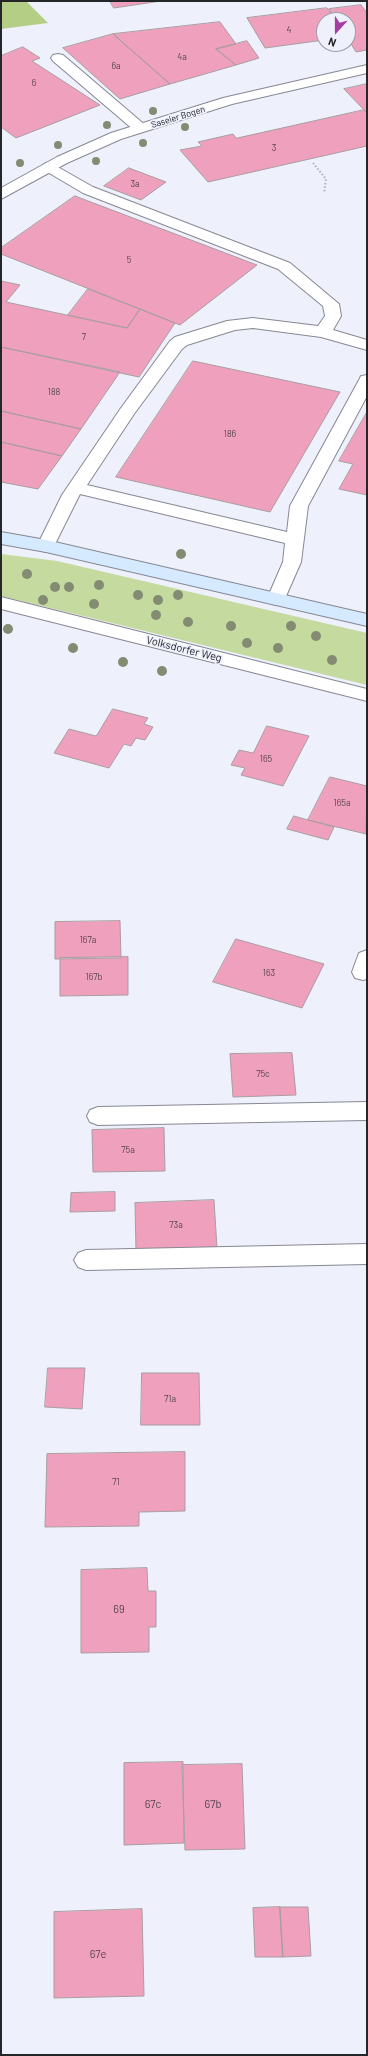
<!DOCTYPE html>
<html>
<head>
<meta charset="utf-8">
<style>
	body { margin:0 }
	#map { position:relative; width:368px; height:2056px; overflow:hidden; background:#eef0fc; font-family:Barlow,sans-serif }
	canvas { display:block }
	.frame { position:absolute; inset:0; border:2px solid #25262a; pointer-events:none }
	.north { position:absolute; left:316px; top:12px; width:40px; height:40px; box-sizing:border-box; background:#eef0fc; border:1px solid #9e9fa8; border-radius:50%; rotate:201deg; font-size:11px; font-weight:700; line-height:16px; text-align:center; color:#25262a }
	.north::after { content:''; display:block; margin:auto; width:14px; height:18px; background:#a33da1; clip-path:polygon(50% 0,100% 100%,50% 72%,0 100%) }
</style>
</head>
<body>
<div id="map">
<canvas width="368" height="2056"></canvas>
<div class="frame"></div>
<div class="north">N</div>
</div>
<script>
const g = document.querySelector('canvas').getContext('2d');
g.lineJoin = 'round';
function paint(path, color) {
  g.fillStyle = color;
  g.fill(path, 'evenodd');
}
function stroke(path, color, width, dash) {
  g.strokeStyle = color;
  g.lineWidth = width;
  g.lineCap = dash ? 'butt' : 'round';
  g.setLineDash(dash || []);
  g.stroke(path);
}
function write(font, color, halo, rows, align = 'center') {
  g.font = font + ' Barlow,sans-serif';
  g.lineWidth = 3.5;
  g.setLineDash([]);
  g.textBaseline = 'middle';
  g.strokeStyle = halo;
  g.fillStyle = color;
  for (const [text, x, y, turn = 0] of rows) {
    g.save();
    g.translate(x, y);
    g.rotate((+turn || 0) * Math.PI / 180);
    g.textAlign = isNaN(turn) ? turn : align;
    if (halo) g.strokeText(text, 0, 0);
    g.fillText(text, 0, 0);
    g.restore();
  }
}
paint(new Path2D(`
	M 1,554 L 57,561 L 367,633 L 367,685 L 1,596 Z`), '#c5da9e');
paint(new Path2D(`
	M 1,1 L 26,1 L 48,23 L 1,29 Z`), '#b5ce86');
const building = new Path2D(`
	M 110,1 L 161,1 L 114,8 Z
	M 361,5 L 367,13 L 367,50 L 356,52 L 348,39 L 348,20 L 336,20 L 329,9 Z
	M 327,8 L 336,20 L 324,20 L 324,40 L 265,48 L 247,18 Z
	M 220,22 L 236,44 L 216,49 L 236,65 L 170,84 L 113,34 Z
	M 113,34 L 170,84 L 120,99 L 63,48 Z
	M 247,41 L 259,58 L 236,65 L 216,49 Z
	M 23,47 L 40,58 L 32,61 L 100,105 L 16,138 L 1,127 L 1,56 Z
	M 367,84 L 367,113 L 344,89 Z
	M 364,110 L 367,113 L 367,146 L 208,182 L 180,150 L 202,146 L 198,142 L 233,134 L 236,138 Z
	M 129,168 L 166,182 L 141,200 L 104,186 Z
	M 75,196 L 257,265 L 180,325 L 1,254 L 1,248 Z
	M 1,281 L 20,285 L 6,302 L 127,328 L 140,309 L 175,323 L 139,377 L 1,347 Z
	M 88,289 L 140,309 L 127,328 L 68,315 Z
	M 1,347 L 120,372 L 81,429 L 1,411 Z
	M 193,361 L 340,392 L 270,512 L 116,477 Z
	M 1,411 L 81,429 L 62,456 L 1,442 Z
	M 367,412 L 367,495 L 339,489 L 353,464 L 339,461 Z
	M 1,442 L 62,456 L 38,489 L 1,482 Z
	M 113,709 L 148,718 L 144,724 L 153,727 L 145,740 L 136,738 L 131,746 L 124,744 L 109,768 L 54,753 L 69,729 L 96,736 Z
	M 267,726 L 309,736 L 283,786 L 241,775 L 245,768 L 231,765 L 239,750 L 253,753 Z
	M 330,777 L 367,786 L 366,834 L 308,820 Z
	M 294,816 L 308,820 L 334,827 L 328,840 L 287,829 Z
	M 120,921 L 121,958 L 55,959 L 55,922 Z
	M 236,939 L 324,964 L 302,1008 L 213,982 Z
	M 128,957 L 128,995 L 60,996 L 60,958 Z
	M 292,1053 L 296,1095 L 233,1097 L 230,1054 Z
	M 164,1128 L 165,1171 L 93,1172 L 92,1130 Z
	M 115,1192 L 115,1211 L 70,1212 L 71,1193 Z
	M 214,1200 L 217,1248 L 136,1251 L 135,1203 Z
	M 48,1368 L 85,1368 L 82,1409 L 45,1407 Z
	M 142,1373 L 199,1373 L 200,1425 L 141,1425 Z
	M 185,1452 L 185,1511 L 139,1512 L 139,1526 L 45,1527 L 47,1454 Z
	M 147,1568 L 148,1591 L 156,1591 L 156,1627 L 149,1627 L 149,1652 L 81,1653 L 81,1570 Z
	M 183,1762 L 184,1843 L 124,1845 L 124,1763 Z
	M 242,1764 L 245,1849 L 185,1850 L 182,1765 Z
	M 280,1907 L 283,1957 L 255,1957 L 253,1908 Z
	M 280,1907 L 308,1907 L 311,1956 L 283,1957 Z
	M 142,1909 L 144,1996 L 54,1998 L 54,1912 Z`);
paint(building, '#eea0bd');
stroke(building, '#a99da1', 1);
const lane = new Path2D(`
	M 58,54 L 63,55 L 145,125 L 147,128 L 145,131 L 135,131 L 53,61 L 51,58 L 53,55 Z
	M 49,162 L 93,187 L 290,263 L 339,304 L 341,316 L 333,330 L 367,340 L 367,350 L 321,337 L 253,328 L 235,330 L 187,345 L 182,349 L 134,414 L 87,485 L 287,532 L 290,506 L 359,380 L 361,376 L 367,375 L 367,396 L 308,506 L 301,562 L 283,603 L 276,605 L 269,603 L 267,599 L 283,562 L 285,543 L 80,494 L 52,550 L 46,552 L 40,550 L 37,546 L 62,495 L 121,408 L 170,341 L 175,337 L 227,321 L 253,318 L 318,326 L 325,316 L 323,306 L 278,269 L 83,193 L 44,170 L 41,167 L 44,164 Z
	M 367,950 L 367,979 L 363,980 L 355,978 L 352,972 L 359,953 Z
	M 367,1102 L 367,1120 L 98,1125 L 90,1122 L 87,1116 L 90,1110 L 98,1107 Z
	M 367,1244 L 367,1264 L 86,1270 L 78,1267 L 74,1260 L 78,1253 L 86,1250 Z`);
const street = new Path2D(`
	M 367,65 L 367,73 L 232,104 L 121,139 L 67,163 L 1,199 L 1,188 L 57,157 L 111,133 L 223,98 Z
	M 1,597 L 367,689 L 367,701 L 1,609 Z`);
const secondary = new Path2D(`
	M 1,532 L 46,540 L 367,614 L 367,626 L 46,552 L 1,544 Z`);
stroke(lane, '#868892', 2);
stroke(street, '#868892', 2);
stroke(secondary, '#868892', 2);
stroke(new Path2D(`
	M 313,163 L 326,179 L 324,193`), '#aeb0b9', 2, [1.5, 2]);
paint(lane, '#fff');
paint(street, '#fff');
paint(secondary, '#d5eafe');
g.fillStyle = '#838c73';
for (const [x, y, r] of [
	[153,111,4],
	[107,125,4],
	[185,127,4],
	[143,143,4],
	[58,145,4],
	[96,161,4],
	[20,163,4],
	[181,554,5],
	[27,574,5],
	[99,585,5],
	[55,587,5],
	[69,587,5],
	[138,595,5],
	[178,595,5],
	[43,600,5],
	[158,600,5],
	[94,604,5],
	[156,615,5],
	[188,622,5],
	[231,626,5],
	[291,626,5],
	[8,629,5],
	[316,636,5],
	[247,643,5],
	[73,648,5],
	[278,648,5],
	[332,660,5],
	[123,662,5],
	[162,671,5]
]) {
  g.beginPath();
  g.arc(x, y, r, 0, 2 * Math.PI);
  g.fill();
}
write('9px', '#57444f', null, [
	["4",289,30],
	["4a",182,57],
	["6a",116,66],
	["6",34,83],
	["3",274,148],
	["3a",135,184],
	["5",129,260],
	["7",84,337],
	["188",54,392],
	["186",230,434],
	["165",266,759],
	["165a",342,803],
	["167a",88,940],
	["163",269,973],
	["167b",94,977],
	["75c",263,1074],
	["75a",128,1150],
	["73a",176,1225],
	["71a",170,1399],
	["71",116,1482]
]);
write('9px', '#25262a', '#eef0fc', [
	["Saseler Bogen",178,117,-17]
]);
write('11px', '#25262a', '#eef0fc', [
	["Volksdorfer Weg",184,649,14]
]);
write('11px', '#57444f', null, [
	["69",119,1609],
	["67c",153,1804],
	["67b",213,1804],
	["67e",98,1954]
]);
</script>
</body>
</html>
